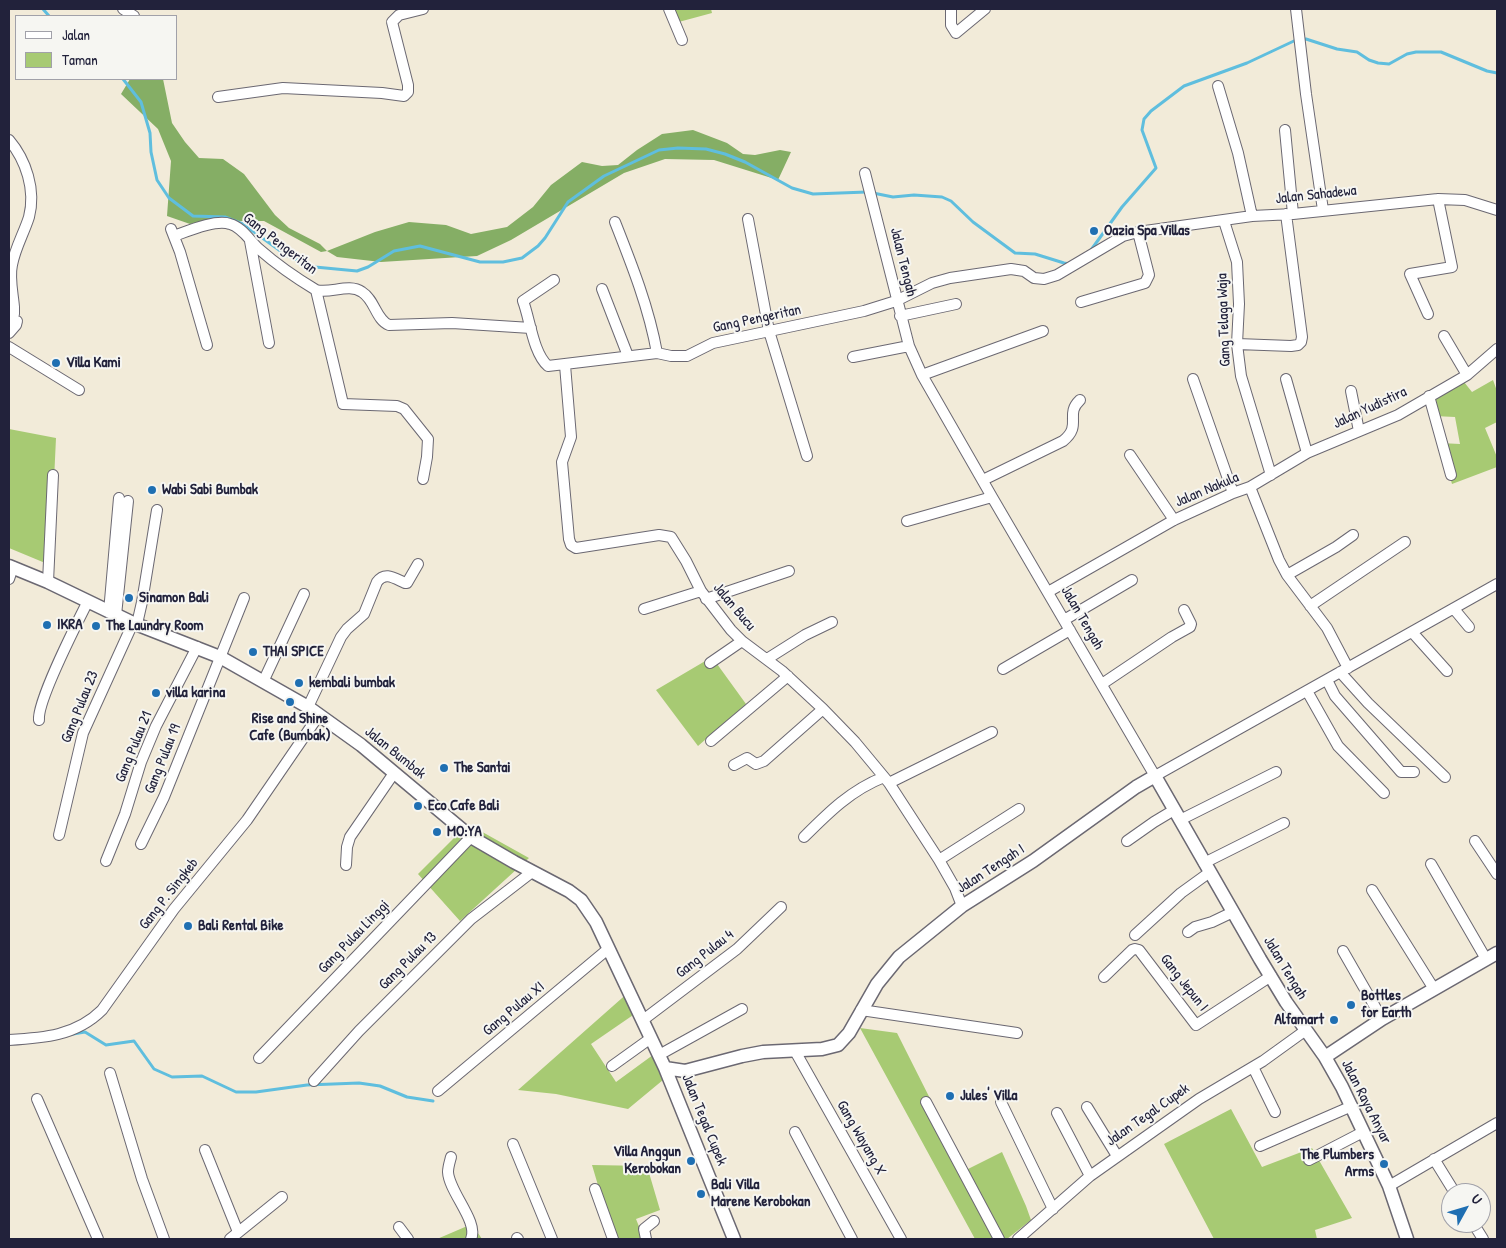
<!DOCTYPE html>
<html>
<head>
<meta charset="utf-8">
<style>
	body { margin:0 }
	#map { position:relative; width:1506px; height:1248px; overflow:hidden; background:#f2ebd9; font-family:"Patrick Hand",sans-serif }
	canvas { display:block }
	.frame { position:absolute; inset:0; border:10px solid #22223b; pointer-events:none }
	.legend { position:absolute; left:15px; top:15px; width:162px; height:65px; box-sizing:border-box; background:#f6f6f2; border:1px solid #a1a1a9; margin:0; padding:6px 9px; list-style:none; font-size:15px; color:#22223b }
	.legend li { display:flex; align-items:center; gap:10px; height:25px }
	.legend b { width:25px; border:1px solid #a1a1a9 }
	.north { position:absolute; left:1441px; top:1183px; width:50px; height:50px; box-sizing:border-box; background:#f6f6f2; border:1px solid #a1a1a9; border-radius:50%; rotate:51deg; font-size:14px; font-weight:700; line-height:20px; text-align:center; color:#22223b }
	.north::after { content:''; display:block; margin:auto; width:18px; height:22px; background:#1f6fb2; clip-path:polygon(50% 0,100% 100%,50% 72%,0 100%) }
</style>
</head>
<body>
<div id="map">
<canvas width="1506" height="1248"></canvas>
<div class="frame"></div>
<ul class="legend">
<li><b style="height:6px;background:#fff"></b>Jalan</li>
<li><b style="height:14px;background:#a7ca73"></b>Taman</li>
</ul>
<div class="north">U</div>
</div>
<script>
const g = document.querySelector('canvas').getContext('2d');
g.lineJoin = 'round';
function paint(path, color) {
  g.fillStyle = color;
  g.fill(path, 'evenodd');
}
function stroke(path, color, width, dash) {
  g.strokeStyle = color;
  g.lineWidth = width;
  g.lineCap = dash ? 'butt' : 'round';
  g.setLineDash(dash || []);
  g.stroke(path);
}
function write(font, color, halo, rows, align = 'center') {
  g.font = font + ' "Patrick Hand",sans-serif';
  g.lineWidth = 4;
  g.setLineDash([]);
  g.textBaseline = 'middle';
  g.strokeStyle = halo;
  g.fillStyle = color;
  for (const [text, x, y, turn = 0] of rows) {
    g.save();
    g.translate(x, y);
    g.rotate((+turn || 0) * Math.PI / 180);
    g.textAlign = isNaN(turn) ? turn : align;
    if (halo) g.strokeText(text, 0, 0);
    g.fillText(text, 0, 0);
    g.restore();
  }
}
paint(new Path2D(`
	M 672,9 L 711,9 L 712,13 L 675,23 Z
	M 1493,380 L 1497,391 L 1497,422 L 1485,428 L 1497,457 L 1497,467 L 1452,484 L 1440,443 L 1460,444 L 1455,417 L 1434,416 L 1429,395 L 1464,382 L 1472,392 Z
	M 9,429 L 56,438 L 50,565 L 9,548 Z
	M 712,657 L 746,704 L 698,746 L 656,690 Z
	M 468,824 L 529,858 L 460,921 L 418,874 Z
	M 630,991 L 639,1011 L 591,1044 L 616,1082 L 657,1052 L 669,1075 L 628,1109 L 556,1094 L 518,1090 Z
	M 860,1028 L 897,1033 L 966,1170 L 1002,1152 L 1026,1206 L 1031,1220 L 1007,1239 L 975,1239 Z
	M 1231,1109 L 1262,1167 L 1312,1148 L 1352,1218 L 1315,1230 L 1317,1239 L 1214,1239 L 1164,1144 Z
	M 592,1165 L 647,1166 L 660,1210 L 636,1219 L 644,1239 L 614,1239 Z
	M 472,1224 L 482,1239 L 437,1239 Z`), '#a7ca73');
paint(new Path2D(`
	M 130,79 L 163,79 L 172,123 L 185,142 L 199,158 L 223,159 L 244,174 L 275,215 L 289,228 L 320,244 L 327,251 L 375,232 L 409,222 L 446,225 L 471,234 L 507,227 L 533,207 L 551,185 L 582,162 L 602,166 L 618,165 L 637,150 L 662,134 L 693,130 L 727,143 L 743,154 L 755,155 L 780,150 L 791,152 L 778,180 L 714,160 L 665,159 L 624,173 L 511,240 L 477,256 L 381,262 L 337,257 L 327,251 L 321,252 L 264,221 L 220,221 L 190,224 L 167,216 L 171,161 L 158,129 L 121,94 Z`), '#85ae65');
stroke(new Path2D(`
	M 43,9 L 49,16
	M 123,79 L 141,102 L 150,133 L 151,152 L 157,180 L 169,198 L 193,216 L 225,217 L 243,224 L 286,255 L 315,267 L 357,271 L 368,267 L 394,251 L 420,246 L 480,262 L 503,262 L 522,258 L 538,246 L 545,238 L 568,202 L 604,176 L 659,150 L 678,148 L 706,149 L 725,154 L 745,162 L 792,188 L 813,194 L 867,192
	M 873,193 L 893,197 L 914,195 L 942,197 L 951,201 L 973,222 L 1015,253 L 1035,254 L 1064,263 L 1070,264
	M 1091,250 L 1122,207 L 1156,168 L 1142,130 L 1144,119 L 1151,111 L 1184,86 L 1247,63 L 1296,40 L 1306,39 L 1337,49 L 1357,52 L 1369,60 L 1378,63 L 1389,64 L 1407,54 L 1416,52 L 1441,52 L 1487,71 L 1497,73
	M 73,1034 L 85,1032 L 106,1045 L 134,1041 L 154,1069 L 172,1077 L 202,1076 L 236,1092 L 256,1092 L 307,1085 L 359,1083 L 380,1086 L 407,1097 L 433,1101`), '#5fbede', 3);
const minor = new Path2D(`
	M 123,9 L 134,16
	M 669,9 L 682,40
	M 951,9 L 951,25 L 956,33 L 985,9
	M 1296,9 L 1306,94 L 1323,210
	M 1218,86 L 1238,153 L 1252,216
	M 218,97 L 283,88 L 382,93 L 404,96 L 408,92 L 408,85 L 392,22 L 399,15 L 423,9
	M 1285,130 L 1293,214
	M 9,140 C 26,160 36,190 29,217 C 24,233 15,248 12,265 C 9,278 13,294 14,307 L 14,314 L 9,320
	M 865,173 L 909,346 L 922,375 L 992,497 L 1155,776 L 1497,584
	M 748,219 L 769,331 L 807,456
	M 1224,221 L 1237,262 L 1239,304 L 1237,344 L 1241,376 L 1271,475
	M 615,222 C 632,265 649,308 657,353
	M 171,229 L 180,252 L 207,345
	M 174,236 C 188,231 216,219 230,224 C 242,227 250,241 259,249 C 276,264 296,278 316,290 C 330,294 349,283 362,292 C 375,300 376,320 389,325 L 452,323 L 531,328
	M 250,241 L 269,343
	M 554,280 L 523,301 C 530,319 533,353 548,366 L 657,353 L 671,356 L 687,356 L 713,343 L 864,311 L 896,301 L 932,283 L 950,278 L 1011,269 L 1024,271 L 1034,278 L 1044,279 L 1057,275 L 1123,236 L 1138,232 L 1252,216 L 1293,214 L 1438,199 L 1465,200 L 1497,210
	M 602,289 L 628,356
	M 316,290 L 343,404 L 397,406 L 404,409 L 428,439 L 427,457 L 423,479
	M 1081,302 L 1145,283 L 1149,275 L 1138,232
	M 1428,314 L 1410,274 L 1452,267 L 1438,199
	M 900,316 L 956,304
	M 9,333 L 16,325 L 17,321
	M 1444,336 L 1467,375
	M 1237,344 L 1291,346 L 1298,345 L 1301,342 L 1302,337 L 1286,214
	M 9,347 L 79,390
	M 853,357 L 909,346
	M 565,365 L 571,437 L 562,462 L 569,539 L 571,545 L 576,548 L 659,535 L 671,537 L 686,561 L 701,591 L 731,630 L 742,641 L 782,671 L 823,709 L 855,742 L 889,783 L 939,860 L 955,888 L 962,906
	M 922,375 L 1043,331
	M 1193,379 L 1233,493
	M 1286,379 L 1307,453
	M 1351,391 L 1359,431
	M 1429,396 L 1451,475
	M 1130,455 L 1174,520
	M 983,480 L 1063,441 C 1083,425 1064,415 1080,400
	M 1250,487 L 1279,560 L 1287,575 L 1327,628 L 1348,668
	M 907,521 L 992,497
	M 1287,575 L 1336,547 L 1353,535
	M 9,579 L 13,567
	M 48,582 L 53,475
	M 1048,592 L 1174,520 L 1233,493 L 1250,487 L 1307,453 L 1398,415 L 1467,375 L 1497,349
	M 706,599 L 789,571
	M 1310,606 L 1405,542
	M 644,609 L 701,591
	M 1454,609 L 1469,627
	M 109,612 L 119,498
	M 116,615 L 128,501
	M 1064,620 L 1132,580
	M 137,624 L 142,602 L 157,510
	M 1412,632 L 1447,671
	M 767,659 L 805,635 L 832,622
	M 710,663 L 742,641
	M 1003,669 L 1070,630
	M 1340,672 L 1368,703 L 1445,777
	M 1327,680 L 1335,696 L 1401,772 L 1414,772
	M 263,682 L 304,594
	M 1102,684 L 1172,637 L 1190,627 L 1191,624 L 1184,610
	M 1307,691 L 1338,746 L 1384,793
	M 308,707 L 341,637 L 347,629 L 364,614 L 377,582 C 385,571 394,578 405,583 L 407,583 L 418,564
	M 39,720 C 37,701 77,623 88,601
	M 711,741 L 788,676
	M 734,765 L 747,758 L 756,764 L 764,761 L 823,709
	M 889,783 L 992,732
	M 1180,820 L 1276,772
	M 59,835 L 83,733 L 133,623
	M 804,837 C 829,812 851,790 884,777
	M 1127,841 L 1154,822 L 1174,810
	M 1475,841 L 1497,874
	M 141,844 L 164,797 L 244,598
	M 939,860 L 1019,809
	M 106,861 L 125,814 L 141,762 L 156,726 L 197,647
	M 1204,863 L 1284,823
	M 1431,864 L 1486,959
	M 346,865 L 347,847 L 350,837 L 394,773
	M 1372,890 L 1434,989
	M 1188,932 L 1195,927 L 1212,922 L 1233,912
	M 1135,935 L 1181,893 L 1210,872
	M 1343,951 L 1382,1019
	M 1104,977 L 1132,950 L 1135,949 L 1139,950 L 1196,1025 L 1271,976
	M 861,1010 L 1017,1033
	M 643,1020 L 737,949 L 781,907
	M 9,1040 C 43,1038 76,1036 102,1010 L 174,909 L 247,820 L 319,715
	M 795,1051 L 901,1239
	M 659,1055 L 742,1009
	M 259,1058 L 471,837
	M 612,1066 L 651,1038
	M 1253,1067 L 1275,1112
	M 110,1073 L 142,1179 L 164,1239
	M 314,1081 L 359,1031 L 471,919 L 532,872
	M 438,1091 L 608,949
	M 37,1099 L 98,1239
	M 926,1102 L 999,1239
	M 1001,1102 L 1053,1209
	M 1087,1107 L 1117,1156
	M 1057,1113 L 1090,1176
	M 795,1132 L 852,1239
	M 513,1144 L 552,1239
	M 1260,1146 L 1352,1106
	M 205,1150 L 238,1232
	M 451,1157 C 450,1161 448,1167 448,1172 C 449,1192 479,1222 471,1239
	M 1434,1159 L 1455,1193
	M 1309,1160 L 1363,1132
	M 1389,1186 L 1497,1123
	M 595,1189 L 613,1239
	M 1473,1223 L 1483,1239
	M 399,1227 L 408,1239
	M 517,1238 L 518,1239
	M 230,1239 L 282,1197
	M 646,1239 L 644,1229 L 654,1221
	M 1018,1239 L 1090,1176 L 1199,1099 L 1263,1061 L 1306,1030`);
const tertiary = new Path2D(`
	M 9,566 L 48,582 L 133,623 L 220,657 L 308,707 L 361,745 L 471,837 L 514,862 L 569,891 L 581,900 L 596,922 L 665,1068 L 734,1239
	M 1325,1057 L 1382,1019 L 1497,953
	M 665,1068 L 685,1071 L 742,1056 L 763,1052 L 822,1049 L 838,1045 L 849,1033 L 877,984 L 899,957 L 962,906 L 1033,861 L 1136,787 L 1155,776 L 1260,959 L 1286,1002 L 1325,1057 L 1342,1087 L 1389,1186 L 1407,1239`);
stroke(minor, '#6b6872', 12);
stroke(tertiary, '#6b6872', 15);
stroke(minor, '#fff', 10);
stroke(tertiary, '#fff', 12);
for (const [x, y, r, color] of [
	[1094,231,5,"#1f6fb2"],
	[56,363,5,"#1f6fb2"],
	[152,490,5,"#1f6fb2"],
	[129,598,5,"#1f6fb2"],
	[47,625,5,"#1f6fb2"],
	[96,626,5,"#1f6fb2"],
	[253,652,5,"#1f6fb2"],
	[299,683,5,"#1f6fb2"],
	[156,693,5,"#1f6fb2"],
	[290,702,5,"#1f6fb2"],
	[444,768,5,"#1f6fb2"],
	[418,806,5,"#1f6fb2"],
	[437,832,5,"#1f6fb2"],
	[188,926,5,"#1f6fb2"],
	[1351,1005,5,"#1f6fb2"],
	[1334,1020,5,"#1f6fb2"],
	[950,1096,5,"#1f6fb2"],
	[691,1161,5,"#1f6fb2"],
	[1384,1164,5,"#1f6fb2"],
	[701,1194,5,"#1f6fb2"]
]) {
  const dot = new Path2D();
  dot.arc(x, y, r, 0, 2 * Math.PI);
  g.fillStyle = color;
  g.fill(dot);
  stroke(dot, '#f6f6f2', 2);
}
write('15px', '#22223b', '#f6f6f2', [
	["Jalan Sahadewa",1316,195,-6],
	["Gang Pengeritan",280,244,38],
	["Jalan Tengah",903,262,76],
	["Gang Pengeritan",757,319,-12],
	["Gang Telaga Waja",1224,320,-92],
	["Jalan Yudistira",1370,408,-25],
	["Jalan Nakula",1207,490,-23],
	["Jalan Bucu",734,607,50],
	["Jalan Tengah",1082,618,60],
	["Gang Pulau 23",80,707,-68],
	["Gang Pulau 21",134,747,-68],
	["Jalan Bumbak",395,753,39],
	["Gang Pulau 19",163,759,-68],
	["Jalan Tengah I",991,869,-33],
	["Gang P. Singkeb",169,894,-52],
	["Gang Pulau Linggi",354,937,-46],
	["Gang Pulau 4",705,954,-38],
	["Gang Pulau 13",408,961,-45],
	["Jalan Tengah",1285,968,59],
	["Gang Jepun I",1184,983,52],
	["Gang Pulau XI",514,1009,-40],
	["Jalan Raya Anyar",1366,1102,63],
	["Jalan Tegal Cupek",1148,1115,-35],
	["Jalan Tegal Cupek",704,1120,68],
	["Gang Wayang X",861,1138,60]
]);
write('bold 15px', '#22223b', '#f6f6f2', [
	["Oazia Spa Villas",1104,231],
	["Villa Kami",66,363],
	["Wabi Sabi Bumbak",162,490],
	["Sinamon Bali",139,598],
	["IKRA",57,625],
	["The Laundry Room",106,626],
	["THAI SPICE",263,652],
	["kembali bumbak",309,683],
	["villa karina",166,693],
	["Rise and Shine",290,719,"center"],
	["Cafe (Bumbak)",290,736,"center"],
	["The Santai",454,768],
	["Eco Cafe Bali",428,806],
	["MO:YA",447,832],
	["Bali Rental Bike",198,926],
	["Bottles",1361,996],
	["for Earth",1361,1013],
	["Alfamart",1324,1020,"right"],
	["Jules' Villa",960,1096],
	["Villa Anggun",681,1152,"right"],
	["Kerobokan",681,1169,"right"],
	["The Plumbers",1374,1155,"right"],
	["Arms",1374,1172,"right"],
	["Bali Villa",711,1185],
	["Marene Kerobokan",711,1202]
], 'left');
</script>
</body>
</html>
